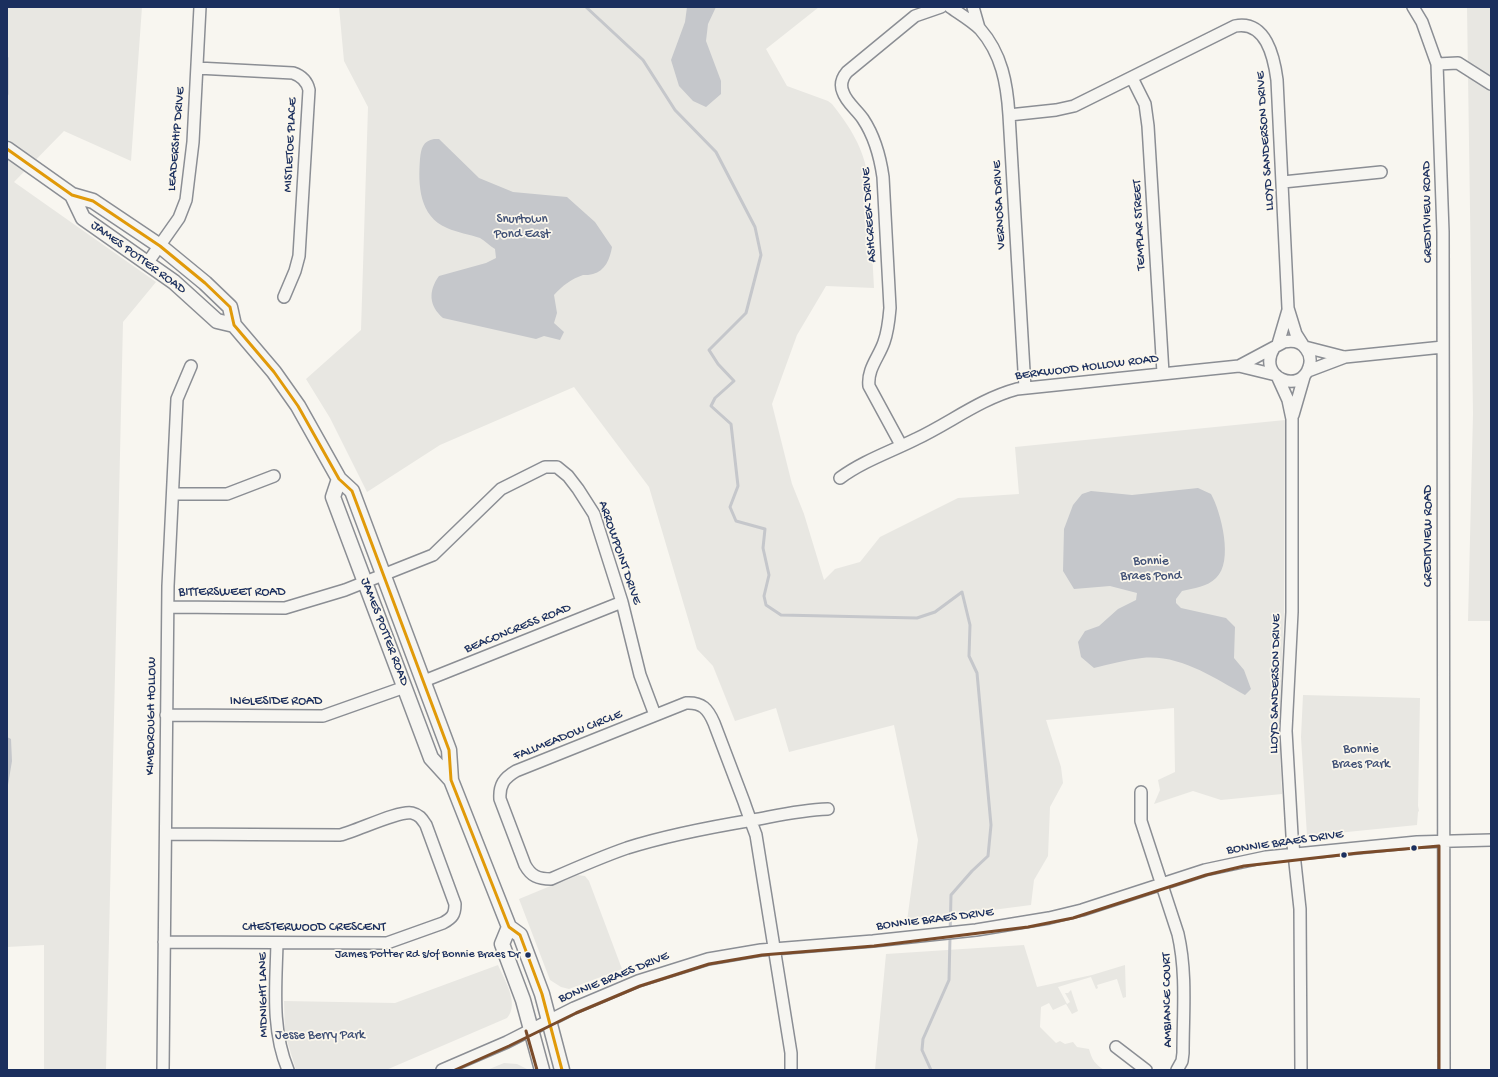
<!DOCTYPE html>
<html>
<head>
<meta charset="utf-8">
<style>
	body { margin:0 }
	#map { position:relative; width:1498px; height:1077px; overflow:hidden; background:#f8f6f0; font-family:"Gochi Hand",sans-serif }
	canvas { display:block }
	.frame { position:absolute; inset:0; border:8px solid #1b2f5e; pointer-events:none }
</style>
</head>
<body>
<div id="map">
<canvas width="1498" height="1077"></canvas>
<div class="frame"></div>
</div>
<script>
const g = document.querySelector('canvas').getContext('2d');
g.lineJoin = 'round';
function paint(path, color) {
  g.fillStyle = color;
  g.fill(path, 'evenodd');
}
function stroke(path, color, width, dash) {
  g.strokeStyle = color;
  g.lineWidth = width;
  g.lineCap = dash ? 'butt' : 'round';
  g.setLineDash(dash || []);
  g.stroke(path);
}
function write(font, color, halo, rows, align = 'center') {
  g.font = font + ' "Gochi Hand",sans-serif';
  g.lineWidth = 3.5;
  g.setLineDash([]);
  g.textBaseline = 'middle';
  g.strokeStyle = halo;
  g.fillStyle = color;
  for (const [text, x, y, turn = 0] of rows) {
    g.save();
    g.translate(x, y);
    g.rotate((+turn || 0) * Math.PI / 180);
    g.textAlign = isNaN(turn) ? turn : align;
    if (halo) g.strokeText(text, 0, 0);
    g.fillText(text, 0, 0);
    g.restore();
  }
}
paint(new Path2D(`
	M 504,1063 L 517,1064 L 529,1070 L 487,1070 Z`), '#e7e6e2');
paint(new Path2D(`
	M 7,7 L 142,7 L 131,161 L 64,131 L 14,182 L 156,282 L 123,322 L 106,1070 L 44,1070 L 44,945 L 7,947 Z
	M 339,7 L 819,7 L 766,49 L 787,86 L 828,101 L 832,104 C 850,127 864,148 868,178 L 874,288 L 826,286 L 797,335 L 772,404 L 792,484 L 804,514 L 824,580 L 835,569 L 860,562 L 880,537 L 958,498 L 1019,494 L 1015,447 L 1285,420 L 1284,613 L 1279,734 L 1282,794 L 1221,800 L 1193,791 L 1154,804 L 1160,790 L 1158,780 L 1175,772 L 1174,708 L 1046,720 L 1061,767 L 1063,783 L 1050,807 L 1048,856 L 1034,880 L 1031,905 L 907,921 L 918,840 L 894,725 L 789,752 L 776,708 L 735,721 L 713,666 L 697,649 L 649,487 L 574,387 L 440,445 L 367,492 L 330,418 L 306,379 L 361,330 L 368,107 L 344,61 Z
	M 1467,7 L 1491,7 L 1491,621 L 1468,621 L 1473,414 Z
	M 1303,695 L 1420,698 L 1418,806 L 1419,811 L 1418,812 L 1417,825 L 1307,836 L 1301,737 Z
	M 577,875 L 585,876 L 589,881 L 622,969 L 569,989 L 561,987 L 550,980 L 519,899 Z
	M 1024,945 L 1037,987 L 1092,975 L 1125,965 L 1126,997 L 1123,998 L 1117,979 L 1097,985 L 1098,988 L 1096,989 L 1091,977 L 1058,987 L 1067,1004 L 1070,1002 L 1065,993 L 1068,993 L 1071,990 L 1078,1011 L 1072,1014 L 1066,1004 L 1053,1010 L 1049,1003 L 1041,1007 L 1040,1027 L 1056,1043 L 1060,1041 L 1065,1044 L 1073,1042 L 1077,1047 L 1089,1049 C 1092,1060 1095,1064 1104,1070 L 875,1070 L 886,954 Z
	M 498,965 C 504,979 520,1004 507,1018 L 386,1070 L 296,1070 L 285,1034 L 284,1001 L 395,1003 Z`), '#e8e7e2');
paint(new Path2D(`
	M 687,7 L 716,7 L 708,24 L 706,41 L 721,81 L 721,94 L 706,107 L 693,101 L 679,86 L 671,60 L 685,22 Z
	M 434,139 L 439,139 L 479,178 L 513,192 L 567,197 L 595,222 L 612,247 C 610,259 605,271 593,274 C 590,275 586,275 583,275 C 571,279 562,286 554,295 L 557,313 L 554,323 L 564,332 L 560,340 L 544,336 L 536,339 L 443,318 C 429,306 428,291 439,276 L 486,263 L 496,258 L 495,249 C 490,246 485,241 480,238 C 469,234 458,233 447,228 C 419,216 418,185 420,159 C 421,148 423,141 434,139 Z
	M 1198,488 L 1211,494 C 1221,512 1234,562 1216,578 C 1207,587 1194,588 1182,591 L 1176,599 L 1176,603 L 1181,608 L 1226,618 L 1235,627 L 1234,658 L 1244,670 L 1251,689 L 1245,695 C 1214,678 1180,654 1142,658 C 1126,660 1110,664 1094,668 L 1081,657 L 1078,642 L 1085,631 L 1099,626 L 1118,609 L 1136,600 L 1137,593 L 1110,586 L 1074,589 L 1063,571 L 1064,529 L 1073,505 L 1082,494 L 1091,491 L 1132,495 Z
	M 7,737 L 11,739 L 12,761 L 7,791 Z`), '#c5c7cb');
stroke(new Path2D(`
	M 586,7 L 643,60 L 675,110 L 716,152 L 755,227 L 761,255 L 746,313 L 709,350 L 718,364 L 734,381 L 715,398 L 711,406 L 731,424 L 738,486 L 730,507 L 736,521 L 765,529 L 763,548 L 769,575 L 764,596 L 766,605 L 781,615 L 917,618 L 935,612 L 962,592 L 970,625 L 969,656 L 977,673 L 991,825 L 988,856 L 972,871 L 951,895 L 949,980 L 923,1039 L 922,1050 L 931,1070
	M 7,58 L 7,94`), '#c5c7cb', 3);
const minor = new Path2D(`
	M 950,7 C 960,14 972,21 980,29 C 1002,54 1007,84 1009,115 L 1025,388
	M 973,7 L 979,28
	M 1413,7 L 1422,22 L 1437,64 L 1443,232 L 1444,1070
	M 1437,64 L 1458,63 L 1491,84
	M 197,68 L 293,73 C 302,76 307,81 309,90 L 299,256 L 295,271 L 284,297
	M 1132,78 L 1145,104 L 1148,126 L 1163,373
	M 1009,115 L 1056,110 L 1074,106 L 1235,26 C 1266,20 1274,57 1277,80 L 1288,308 L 1296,334 L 1303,345
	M 1283,182 L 1381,172
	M 148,262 L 179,218 L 186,200 L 193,142 L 200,7
	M 1278,344 L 1288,310
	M 1305,347 L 1344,357
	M 1239,366 L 1284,342 C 1293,340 1301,341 1306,349 C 1310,354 1311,361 1309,367 C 1301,395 1256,378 1274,348
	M 1308,371 L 1345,357 L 1443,347
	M 1278,378 L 1288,400 L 1292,419 L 1292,612 L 1286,731 L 1292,835 L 1300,909 L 1301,1070
	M 1293,415 L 1304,377
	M 901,445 L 869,386 C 867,369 879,357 884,342 C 888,331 889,320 890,308 L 883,177 C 880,156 875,137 863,119 C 857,110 846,102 843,92 C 840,85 842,78 847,72 L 915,16 L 941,7
	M 840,478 C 863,461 890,452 916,439 C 950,423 980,399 1017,389 L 1239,366 L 1276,375
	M 173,494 L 227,494 L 274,476
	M 168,607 L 285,608 L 345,590 L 433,555 L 501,489 L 545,467 L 557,467 L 568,476 L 578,489 L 594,514 L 622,602 L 640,675 L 655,715
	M 424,681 L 622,602
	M 166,715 L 323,716 L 405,687
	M 1141,792 L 1141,821 L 1178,934 C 1187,973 1183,1014 1183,1053 L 1182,1061 L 1177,1070
	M 164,942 L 387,943 L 443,923 C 452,918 455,915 455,904 L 426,825 C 422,819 420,815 412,813 C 399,810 357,831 340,835 L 166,834
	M 277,943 C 276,986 271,1029 288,1070
	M 1116,1047 L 1146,1070
	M 163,1070 L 168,586 L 177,399 L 191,366
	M 442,1070 L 507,1042 L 574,1008 L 638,981 L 708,959 L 761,950 L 873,941 L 976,930 L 1049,918 L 1082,910 L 1205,870 L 1266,857 L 1417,842 L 1491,840
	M 791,1070 L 791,1053 L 756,835 C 752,824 748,814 744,802 L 714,723 C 708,709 702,702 686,703 L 516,771 C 504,778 499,785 500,799 L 525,865 C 531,876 538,879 551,879 C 576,868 601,857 627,848 C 668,835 711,827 753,820 C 780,815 800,810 828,809`);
const major = new Path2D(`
	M 7,149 L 72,195 L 93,201 L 160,246 L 205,283 L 230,307 L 234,325 L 274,372 L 298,406 L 339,479 L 352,491 L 449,750 L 451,780 L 509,927 L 520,935 L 542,994 L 562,1070
	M 72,195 L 83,218 L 174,282 L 217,321 L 234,325
	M 339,479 L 333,497 L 431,758 L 451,780
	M 509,927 L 502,944 L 523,1000 L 542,1070`);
stroke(minor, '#8b8e94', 14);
stroke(major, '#8b8e94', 17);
stroke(minor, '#f6f5f1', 11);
stroke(major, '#f6f5f1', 14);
stroke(new Path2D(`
	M 7,149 L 72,195 L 93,201 L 160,246 L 205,283 L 230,307 L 234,325 L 274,372 L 298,406 L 339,479 L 352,491 L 449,750 L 451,780 L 509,927 L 520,935 L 542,994 L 562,1070`), '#e19a09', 3);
stroke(new Path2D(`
	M 526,1031 L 537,1070
	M 455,1070 L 509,1046 L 576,1013 L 640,986 L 709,964 L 762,955 L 874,946 L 1028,927 L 1073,918 L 1206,875 L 1244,866 L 1358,853 L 1439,846 L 1439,1070`), '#7a4b2a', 3);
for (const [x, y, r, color] of [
	[1414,848,3.5,"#1b2f5e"],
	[1344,855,3.5,"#1b2f5e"],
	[528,955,3.5,"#1b2f5e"]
]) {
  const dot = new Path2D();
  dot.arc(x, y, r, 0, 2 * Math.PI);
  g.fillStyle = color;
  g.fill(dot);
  stroke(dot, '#fbf7ec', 1.5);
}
write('12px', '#1b2f5e', '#fbf7ec', [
	["James Potter Rd s/of Bonnie Braes Dr",520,955]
], 'right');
write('13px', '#1b2f5e', '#fbf7ec', [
	["LEADERSHIP DRIVE",177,139,-85],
	["LLOYD SANDERSON DRIVE",1266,141,-94],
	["MISTLETOE PLACE",291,145,-87],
	["VERNOSA DRIVE",1000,205,-93],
	["CREDITVIEW ROAD",1428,212,-91],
	["ASHCREEK DRIVE",870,215,-94],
	["TEMPLAR STREET",1140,225,-93],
	["JAMES POTTER ROAD",138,258,36],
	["BERKWOOD HOLLOW ROAD",1087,368,-7],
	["CREDITVIEW ROAD",1429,536,-90],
	["ARROWPOINT DRIVE",619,553,71],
	["BITTERSWEET ROAD",232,593],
	["BEACONCRESS ROAD",518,629,-22],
	["JAMES POTTER ROAD",384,632,69],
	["LLOYD SANDERSON DRIVE",1276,684,-89],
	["INGLESIDE ROAD",276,702],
	["KIMBOROUGH HOLLOW",152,716,-89],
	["FALLMEADOW CIRCLE",568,736,-22],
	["BONNIE BRAES DRIVE",1285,843,-8],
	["BONNIE BRAES DRIVE",935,920,-7],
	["CHESTERWOOD CRESCENT",314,928],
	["BONNIE BRAES DRIVE",614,978,-22],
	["MIDNIGHT LANE",264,995,-91],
	["AMBIANCE COURT",1168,1000,-91]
]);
write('13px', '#415176', '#fbf7ec', [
	["Snurtown",522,220],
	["Pond East",522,235],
	["Bonnie",1151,562],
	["Braes Pond",1151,577],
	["Bonnie",1361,750],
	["Braes Park",1361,765],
	["Jesse Berry Park",320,1036]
]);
</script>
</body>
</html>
